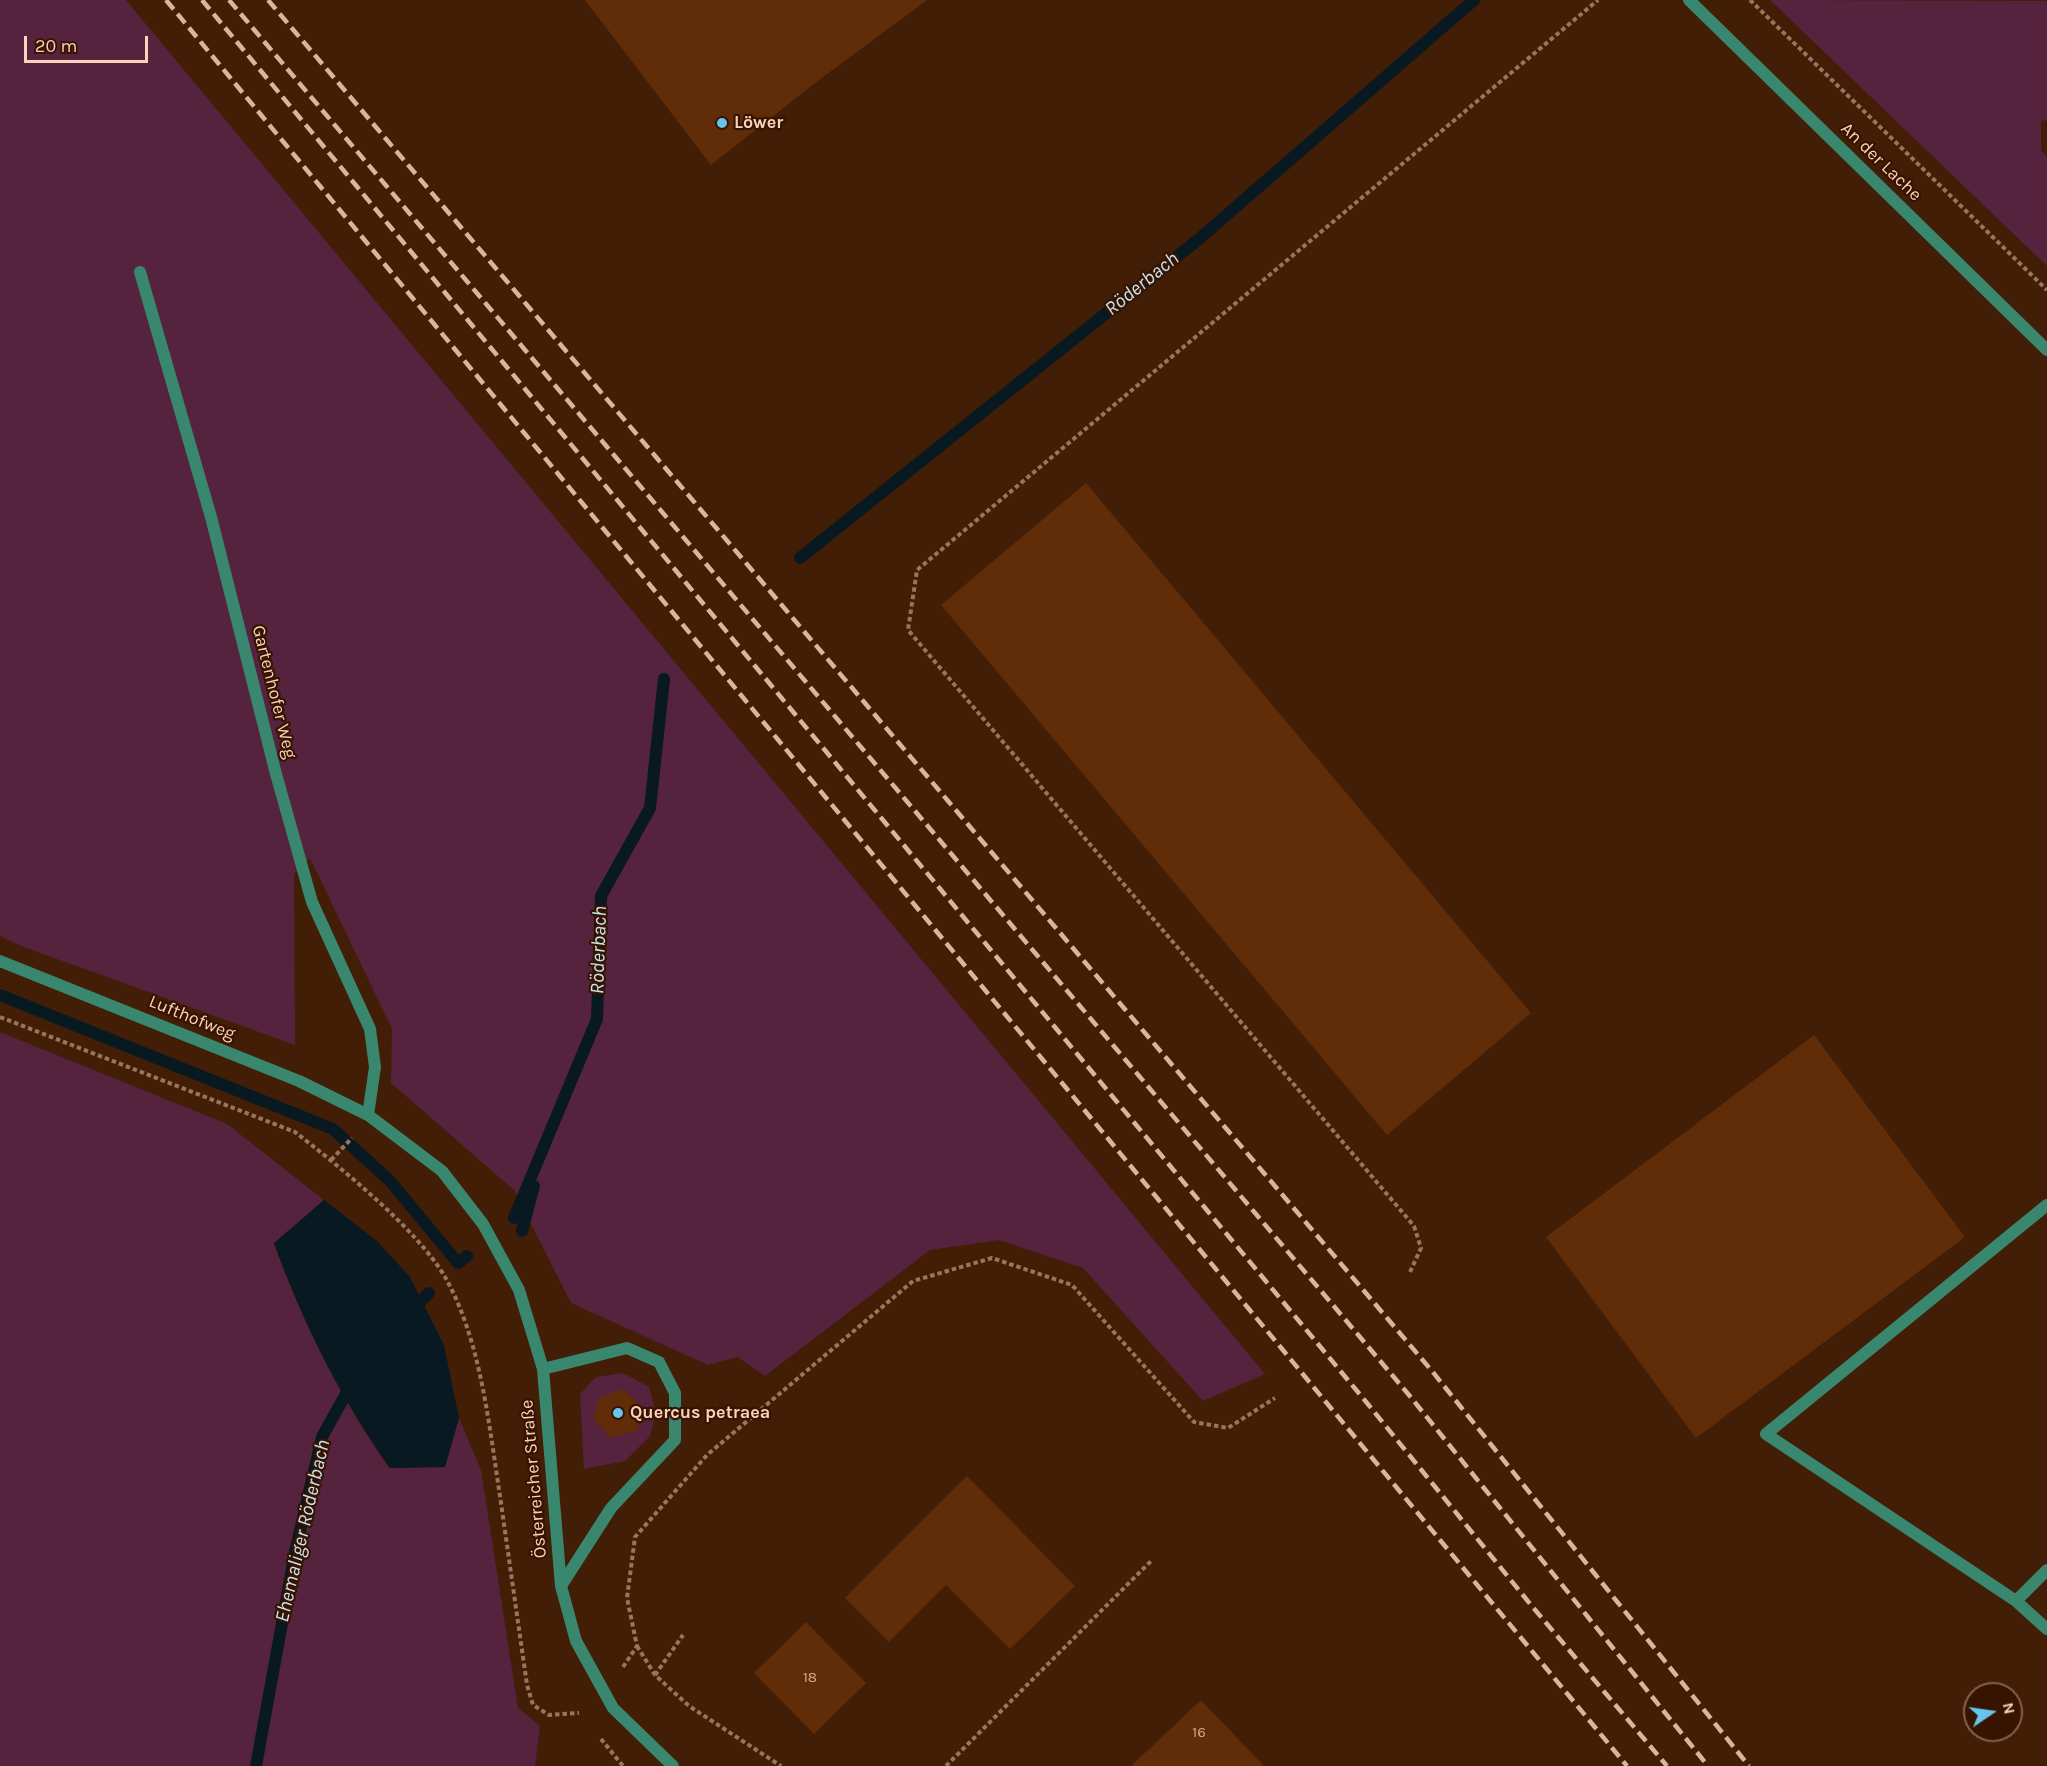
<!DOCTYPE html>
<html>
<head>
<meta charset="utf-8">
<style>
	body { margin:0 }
	#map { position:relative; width:2047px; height:1766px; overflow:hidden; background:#421e06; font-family:Karla,sans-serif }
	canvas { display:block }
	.north { position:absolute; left:1963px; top:1682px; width:60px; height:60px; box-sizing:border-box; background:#371400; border:2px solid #85604b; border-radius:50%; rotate:77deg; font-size:16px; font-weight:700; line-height:24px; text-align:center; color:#fad1bb }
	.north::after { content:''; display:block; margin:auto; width:21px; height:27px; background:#66c4ef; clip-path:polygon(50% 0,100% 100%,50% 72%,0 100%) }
	.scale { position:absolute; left:24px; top:36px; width:124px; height:27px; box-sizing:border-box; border:3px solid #fad1bb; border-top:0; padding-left:8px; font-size:18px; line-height:21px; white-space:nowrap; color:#fad1bb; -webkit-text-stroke:4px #371400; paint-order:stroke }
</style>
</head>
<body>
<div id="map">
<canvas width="2047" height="1766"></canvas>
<div class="north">N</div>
<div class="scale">20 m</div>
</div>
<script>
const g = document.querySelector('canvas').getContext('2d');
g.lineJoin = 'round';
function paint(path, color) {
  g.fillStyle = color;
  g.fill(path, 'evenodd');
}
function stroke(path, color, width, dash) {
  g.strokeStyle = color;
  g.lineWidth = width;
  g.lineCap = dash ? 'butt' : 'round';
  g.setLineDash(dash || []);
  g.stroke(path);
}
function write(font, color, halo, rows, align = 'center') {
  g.font = font + ' Karla,sans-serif';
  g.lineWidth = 4.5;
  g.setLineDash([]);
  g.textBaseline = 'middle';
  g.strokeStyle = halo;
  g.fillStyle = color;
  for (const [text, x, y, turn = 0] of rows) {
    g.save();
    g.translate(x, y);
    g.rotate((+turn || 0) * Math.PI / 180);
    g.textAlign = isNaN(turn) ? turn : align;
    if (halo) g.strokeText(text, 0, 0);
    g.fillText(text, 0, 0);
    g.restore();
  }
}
paint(new Path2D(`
	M 0,0 L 126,0 L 1265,1374 L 1203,1401 L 1083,1268 L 999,1240 L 930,1250 L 765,1376 L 738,1357 L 708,1365 L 571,1303 L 514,1190 L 391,1083 L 392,1029 L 310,858 L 294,874 L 295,1045 L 21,946 L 0,936 Z
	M 1770,0 L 2047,1 L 2047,120 L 2041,121 L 2041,150 L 2047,157 L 2047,266 Z
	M 0,1032 L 227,1124 L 324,1200 L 274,1244 C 304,1325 339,1396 389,1468 L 445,1467 L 459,1418 L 481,1470 L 518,1708 L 540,1726 L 535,1766 L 0,1766 Z
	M 623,1373 L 649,1387 L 656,1413 L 650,1436 L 625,1461 L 584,1469 L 580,1394 L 596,1377 Z`), '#56233e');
paint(new Path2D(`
	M 324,1200 L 377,1241 L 410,1277 L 444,1345 L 459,1418 L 445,1467 L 390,1468 C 339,1396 304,1325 274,1243 Z`), '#091921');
stroke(new Path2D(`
	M 800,558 L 1199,239 L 1474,0
	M 0,995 L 333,1129 L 390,1181 L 458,1263 L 467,1256
	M 514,1218 L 597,1019 L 601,896 L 650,808 L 664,679
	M 522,1231 L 534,1186
	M 411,1311 L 429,1293
	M 256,1766 L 295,1552 L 322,1437 L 352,1383`), '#091921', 12);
paint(new Path2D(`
	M 585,0 L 927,0 L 819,80 L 711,165 Z
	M 1086,483 L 1531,1013 L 1387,1135 L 941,605 Z
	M 1814,1035 L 1965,1237 L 1696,1438 L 1546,1237 Z
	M 623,1389 L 642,1407 L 637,1430 L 611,1438 L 593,1419 L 599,1398 Z
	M 967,1476 L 1075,1586 L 1010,1649 L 946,1585 L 889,1642 L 845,1598 Z
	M 806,1622 L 866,1683 L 814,1734 L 754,1673 Z
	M 1201,1700 L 1264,1766 L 1131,1766 Z`), '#612d09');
stroke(new Path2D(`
	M 1750,0 L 2047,290
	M 0,1017 L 295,1132 C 340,1167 417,1229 445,1277 C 481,1340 489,1426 500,1496 C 509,1559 518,1622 527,1685 L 533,1705 L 549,1715 L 579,1713
	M 331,1160 L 352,1138
	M 1410,1272 L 1421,1248 L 1414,1226 L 908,630 L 917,570 L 1598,0
	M 637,1646 L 655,1675 L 689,1706 L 781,1766
	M 623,1667 L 637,1646 L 627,1598 L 635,1537 L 707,1455 L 913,1281 L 992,1258 L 1072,1285 L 1194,1422 L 1228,1428 L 1275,1398
	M 655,1675 L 683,1635
	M 601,1739 L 623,1766
	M 946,1766 L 1152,1560`), '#9a745d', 4, [4.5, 3]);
stroke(new Path2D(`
	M 140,272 L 211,517 L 276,774 L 312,902 L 370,1029 L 375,1067 L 368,1115
	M 2047,1570 L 2016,1601 L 2047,1629
	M 2016,1601 L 1766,1434 L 2047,1205`), '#3a876f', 12);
stroke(new Path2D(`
	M 1689,0 L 2047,350
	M 0,961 L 299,1081 L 368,1115 L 442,1171 L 483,1224 L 519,1290 L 543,1369 L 561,1586 L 576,1641 L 613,1708 L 673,1766
	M 543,1369 L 627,1348 L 659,1362 L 675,1393 L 675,1440 L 611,1508 L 561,1586`), '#3a876f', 12);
stroke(new Path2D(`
	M 166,0 L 1627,1766
	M 202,0 L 1367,1403 L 1531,1605 L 1667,1766
	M 229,0 L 1409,1395 L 1708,1766
	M 268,0 L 1432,1371 L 1749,1766`), '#dcb49e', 4.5, [12, 6]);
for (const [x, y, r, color] of [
	[722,123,6,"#66c4ef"],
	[618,1413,6,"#66c4ef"]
]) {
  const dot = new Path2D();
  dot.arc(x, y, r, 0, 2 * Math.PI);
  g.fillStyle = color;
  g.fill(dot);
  stroke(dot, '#371400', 2);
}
write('15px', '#d4a88e', null, [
	["18",810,1678],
	["16",1199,1733]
]);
write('bold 18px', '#fad1bb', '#371400', [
	["Löwer",734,123],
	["Quercus petraea",630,1413]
], 'left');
write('18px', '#fad1bb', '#371400', [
	["An der Lache",1881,162,44],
	["Gartenhofer Weg",274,692,76],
	["Lufthofweg",192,1018,22],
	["Österreicher Straße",534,1479,-95]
]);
write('italic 20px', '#c9e2ef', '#371400', [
	["Röderbach",1142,284,-39],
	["Röderbach",599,950,-88],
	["Ehemaliger Röderbach",303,1531,-77]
]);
</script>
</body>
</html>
